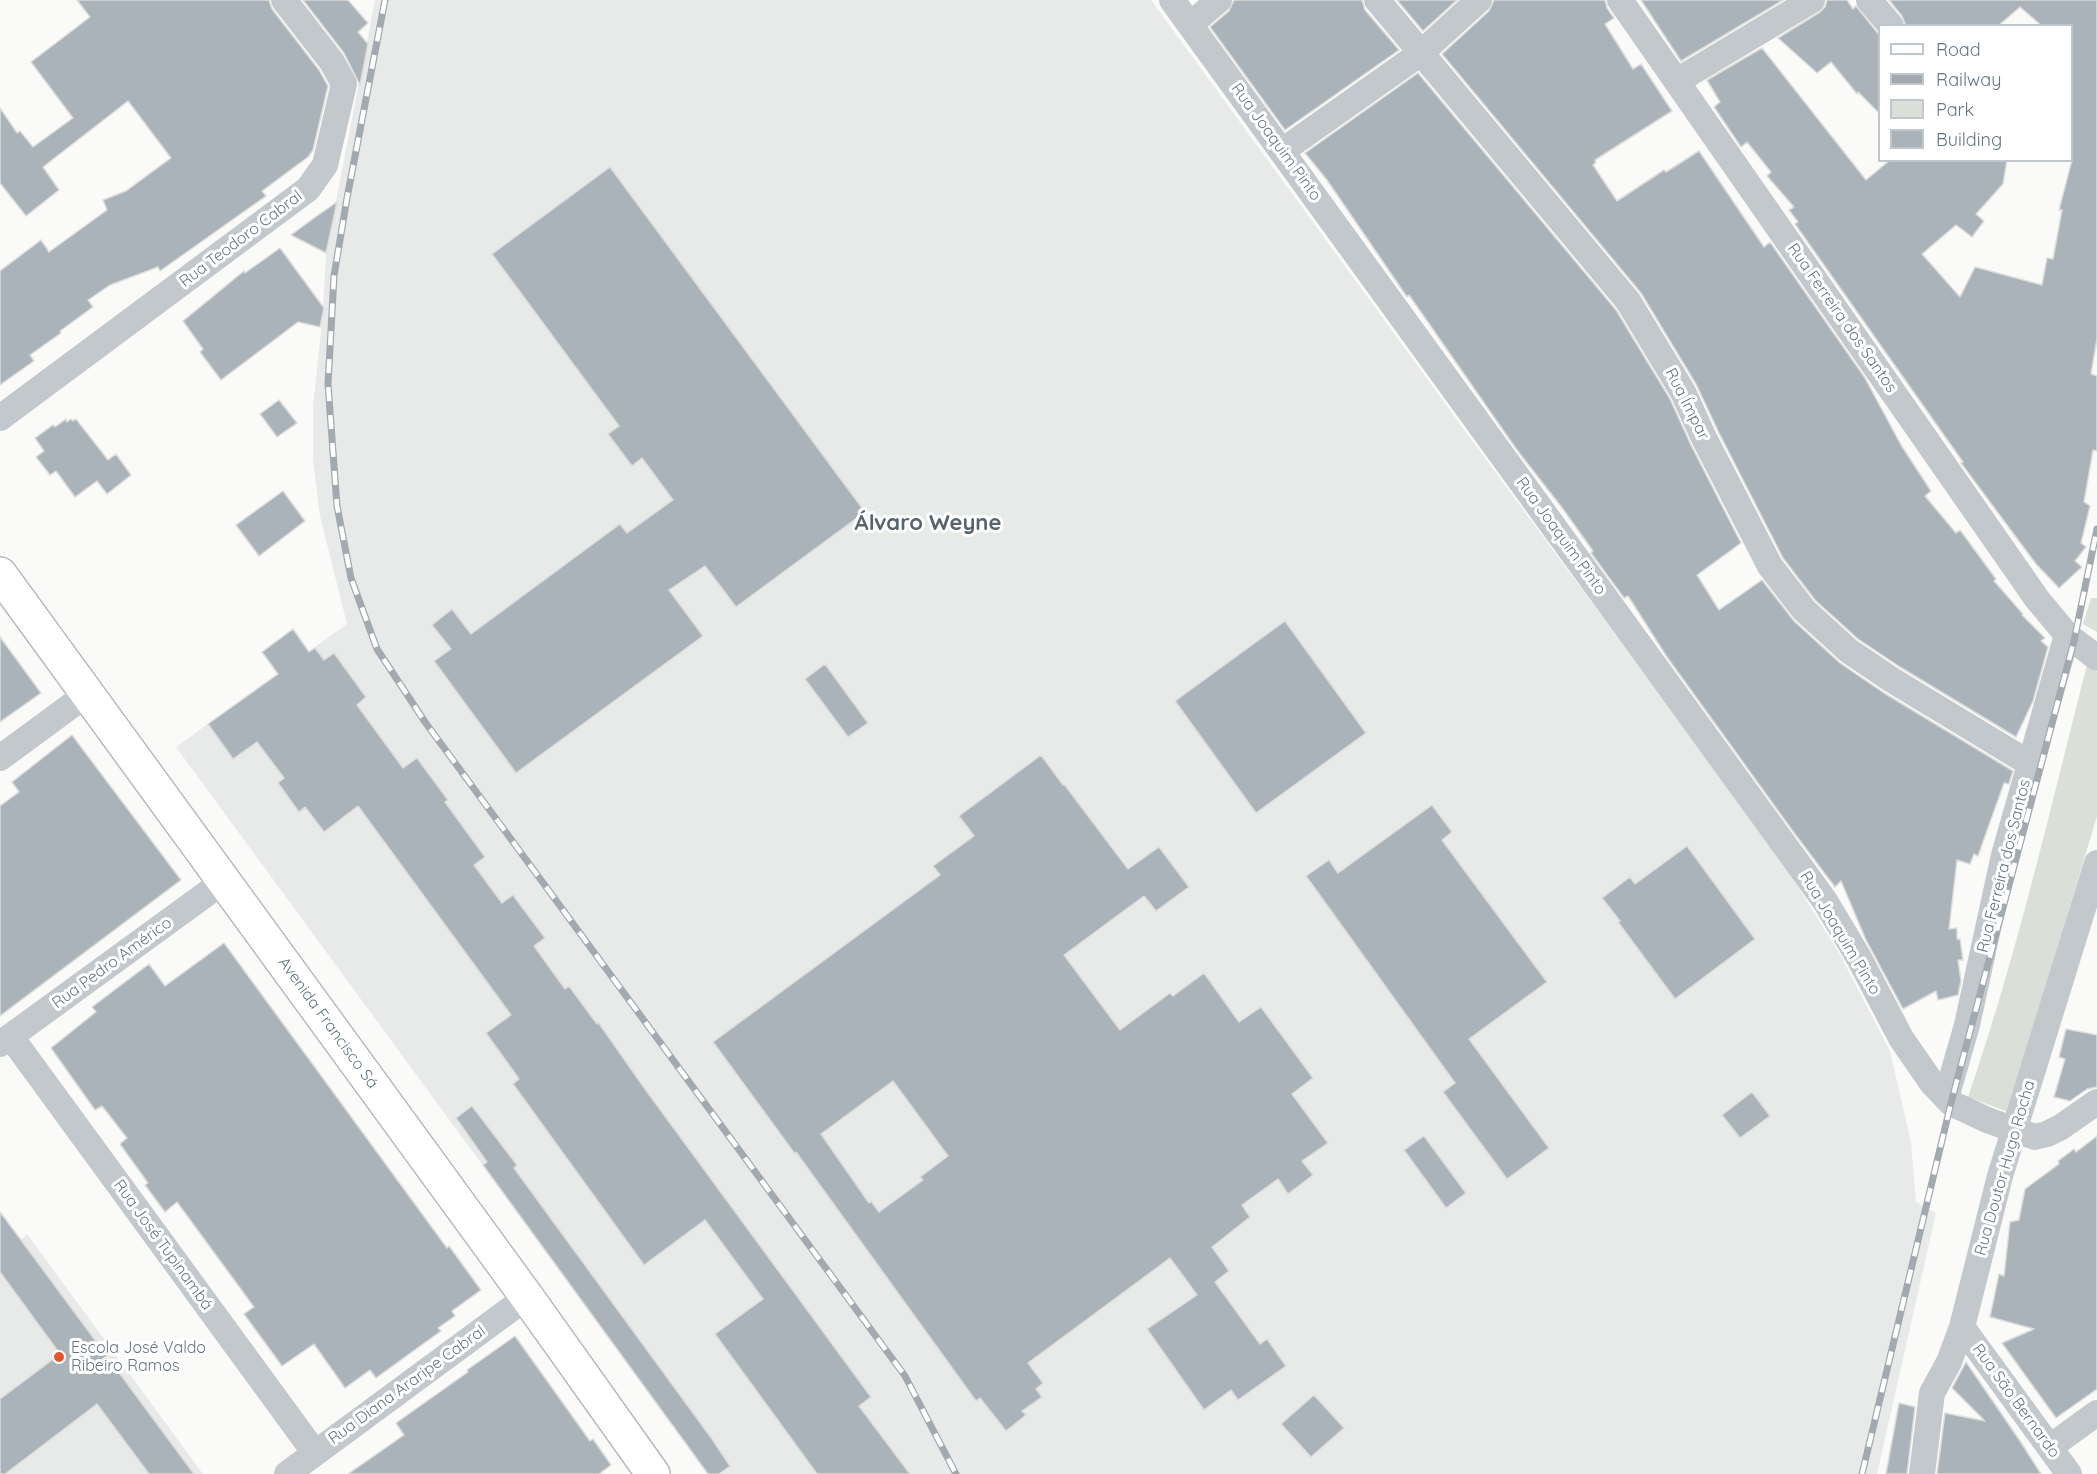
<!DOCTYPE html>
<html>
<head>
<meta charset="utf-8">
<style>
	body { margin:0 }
	#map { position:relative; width:2097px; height:1474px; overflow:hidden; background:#fafaf8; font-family:Quicksand,sans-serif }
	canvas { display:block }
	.legend { position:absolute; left:1878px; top:24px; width:195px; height:138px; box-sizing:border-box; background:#fff; border:2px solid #c1c8cd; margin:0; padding:8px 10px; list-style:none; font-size:18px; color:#657683 }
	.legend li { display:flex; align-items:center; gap:12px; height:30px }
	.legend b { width:30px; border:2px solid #c1c8cd }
</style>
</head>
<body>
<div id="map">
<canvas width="2097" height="1474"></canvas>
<ul class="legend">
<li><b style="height:8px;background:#fff"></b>Road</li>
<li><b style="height:8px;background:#a2aab0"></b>Railway</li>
<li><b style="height:16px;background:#dadfd7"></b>Park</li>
<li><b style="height:16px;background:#aab3b9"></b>Building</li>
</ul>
</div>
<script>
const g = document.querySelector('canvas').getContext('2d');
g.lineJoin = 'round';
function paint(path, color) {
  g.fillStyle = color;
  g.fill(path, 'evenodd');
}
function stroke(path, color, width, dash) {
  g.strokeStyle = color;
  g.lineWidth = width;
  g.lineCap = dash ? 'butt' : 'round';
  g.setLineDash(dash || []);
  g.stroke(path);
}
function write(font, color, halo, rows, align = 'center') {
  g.font = font + ' Quicksand,sans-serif';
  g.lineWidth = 6;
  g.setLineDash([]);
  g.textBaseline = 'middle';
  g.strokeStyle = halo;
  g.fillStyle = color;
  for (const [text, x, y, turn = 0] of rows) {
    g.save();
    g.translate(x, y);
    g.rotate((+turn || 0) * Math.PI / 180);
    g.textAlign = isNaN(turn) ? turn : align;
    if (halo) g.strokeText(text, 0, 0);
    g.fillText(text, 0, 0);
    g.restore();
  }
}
paint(new Path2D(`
	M 375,0 L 1151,0 L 1476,446 L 1779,856 L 1839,953 L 1890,1051 L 1911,1142 L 1916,1202 L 1936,1213 L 1877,1474 L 709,1474 L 176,747 L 347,624 L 320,516 L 313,460 L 313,407 L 323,312 L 326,253 Z
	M 0,1212 L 21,1240 L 27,1234 L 203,1474 L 0,1474 Z`), '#e8e9e9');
paint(new Path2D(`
	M 2091,598 L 2097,598 L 2097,632 L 2083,624 Z
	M 2087,665 L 2097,672 L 2097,816 L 2008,1112 L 1968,1097 C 2017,956 2050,809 2087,665 Z`), '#dadfd7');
const building = new Path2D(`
	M 77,0 L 269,0 L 272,9 L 319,70 L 328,86 L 313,150 L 308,157 L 262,191 L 266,196 L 160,271 L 158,267 L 110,285 L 88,300 L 93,307 L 60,331 L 61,333 L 30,355 L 34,361 L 0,385 L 0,271 L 41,240 L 49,252 L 107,210 L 103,200 L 126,191 L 171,158 L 128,101 L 43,167 L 59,190 L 26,216 L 0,183 L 0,108 L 17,133 L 20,131 L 33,147 L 73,118 L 31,62 L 90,17 Z
	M 303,0 L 348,0 L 368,23 L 358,32 L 368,44 L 360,85 L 344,53 Z
	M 1234,0 L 1362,0 L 1365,10 L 1399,50 L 1285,130 L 1210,27 L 1229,11 Z
	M 1397,0 L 1457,0 L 1423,31 Z
	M 1494,0 L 1605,0 L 1607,8 L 1614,18 L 1605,24 L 1633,69 L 1641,64 L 1672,111 L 1595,160 L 1596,162 L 1593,165 L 1617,201 L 1664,170 L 1666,172 L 1699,151 L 1764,247 L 1770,242 L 1865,378 L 1901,445 L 1931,491 L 1925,496 L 1956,533 L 1960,530 L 1996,579 L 1994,581 L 2023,614 L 2022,615 L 2045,638 L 2041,641 L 2048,647 L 2033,701 L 2016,737 L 1900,667 L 1858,639 L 1815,600 L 1783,558 L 1718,431 L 1696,384 L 1641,293 L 1442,54 L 1489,11 Z
	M 1641,0 L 1783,0 L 1681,61 Z
	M 1827,0 L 1847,0 L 1853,9 L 1856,6 L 1880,36 L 1880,114 L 1858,92 L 1857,94 L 1831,62 L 1817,73 L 1778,38 L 1820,12 L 1825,7 Z
	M 1889,0 L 2097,0 L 2097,339 L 2091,374 L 2097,376 L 2097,451 L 2093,450 L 2084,502 L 2090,506 L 2081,543 L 2086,547 L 2075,561 L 2082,567 L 2059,588 L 2036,564 L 1961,463 L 1963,462 L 1795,224 L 1798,222 L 1789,210 L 1794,207 L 1767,176 L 1771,172 L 1747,142 L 1741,147 L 1714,107 L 1720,102 L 1707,80 L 1762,48 L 1866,180 L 1890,160 L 2007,160 L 2003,184 L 1976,214 L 1984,221 L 1972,237 L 1956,225 L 1922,254 L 1960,297 L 1975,267 L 2042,285 L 2047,258 L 2053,259 L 2062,210 L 2059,210 L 2072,160 L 2072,26 L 2042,26 L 2020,7 L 1998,26 L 1906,26 L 1902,16 Z
	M 1418,73 L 1616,310 L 1670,399 L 1691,445 L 1741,543 L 1697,575 L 1719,610 L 1762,580 L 1794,621 L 1840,663 L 1884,693 L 2013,771 L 2009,784 L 2004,783 L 1978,856 L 1974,854 L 1970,864 L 1957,860 L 1949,929 L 1957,928 L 1957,939 L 1960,939 L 1963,960 L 1958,960 L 1961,981 L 1958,995 L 1938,1000 L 1936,991 L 1903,1009 L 1866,940 L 1841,881 L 1835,887 L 1792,830 L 1667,657 L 1628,596 L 1624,598 L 1591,553 L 1593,551 L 1563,509 L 1517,450 L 1409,295 L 1407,297 L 1327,180 L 1305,153 Z
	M 610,167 L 865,512 L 736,607 L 705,566 L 669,590 L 703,636 L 516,773 L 434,661 L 451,649 L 432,625 L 452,609 L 471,634 L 620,524 L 627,533 L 673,500 L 642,458 L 632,466 L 608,434 L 619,426 L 492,254 Z
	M 337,202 L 326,253 L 291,235 L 314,218 Z
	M 280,248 L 324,308 L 320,327 L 298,322 L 221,380 L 200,352 L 203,349 L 183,321 L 244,271 L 245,273 Z
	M 279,400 L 297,423 L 277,437 L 260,414 Z
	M 66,419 L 67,422 L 71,419 L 73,421 L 76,419 L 108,460 L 116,454 L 131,475 L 107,494 L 97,481 L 75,497 L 56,471 L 50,475 L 36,457 L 44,451 L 35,438 L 53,425 L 55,427 Z
	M 283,491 L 305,521 L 259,556 L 236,525 Z
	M 1285,621 L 1366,733 L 1256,813 L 1175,701 Z
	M 293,629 L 309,652 L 315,648 L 324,660 L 334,653 L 366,697 L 357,705 L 403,768 L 417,758 L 448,800 L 445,802 L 485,857 L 474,865 L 502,903 L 513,895 L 545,938 L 534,946 L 565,989 L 569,986 L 597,1024 L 598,1022 L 645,1089 L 871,1397 L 859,1406 L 910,1474 L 817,1474 L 715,1334 L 763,1299 L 705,1220 L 644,1265 L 513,1084 L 519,1079 L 486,1033 L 511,1015 L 358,806 L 324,832 L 305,807 L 299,812 L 278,783 L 284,778 L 257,742 L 233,759 L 208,724 L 278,674 L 262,652 Z
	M 0,637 L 41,693 L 0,722 Z
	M 825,664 L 868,723 L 848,737 L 805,679 Z
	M 72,735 L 181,880 L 0,1016 L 0,806 L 19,792 L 12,782 Z
	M 1041,755 L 1063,785 L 1064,784 L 1128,869 L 1159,847 L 1189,887 L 1156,911 L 1144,896 L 1064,955 L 1120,1030 L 1170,993 L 1173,996 L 1204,973 L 1239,1022 L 1261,1007 L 1313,1078 L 1292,1094 L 1328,1143 L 1302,1161 L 1313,1175 L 1288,1194 L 1278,1179 L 1242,1205 L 1250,1217 L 1212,1247 L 1229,1271 L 1215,1282 L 1260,1344 L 1267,1339 L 1286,1366 L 1238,1400 L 1231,1390 L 1204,1410 L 1147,1329 L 1197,1295 L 1170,1258 L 1028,1363 L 1043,1383 L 1036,1389 L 1042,1397 L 1022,1411 L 1026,1415 L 1006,1431 L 980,1398 L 976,1401 L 796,1152 L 795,1154 L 713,1042 L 940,875 L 933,866 L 974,836 L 959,816 ZM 893,1081 L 948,1156 L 920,1177 L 923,1180 L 879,1212 L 871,1201 L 869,1203 L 821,1134 Z
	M 1432,805 L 1452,832 L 1442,840 L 1547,982 L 1469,1039 L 1549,1148 L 1507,1179 L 1443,1092 L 1455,1083 L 1306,876 L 1329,860 L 1338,873 Z
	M 1687,846 L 1755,939 L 1675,999 L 1618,922 L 1620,921 L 1602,898 L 1630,877 L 1635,884 Z
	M 224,943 L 447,1248 L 449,1246 L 481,1290 L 452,1311 L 455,1316 L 438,1328 L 441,1331 L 376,1378 L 370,1370 L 345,1388 L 314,1344 L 282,1366 L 244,1314 L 254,1307 L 177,1202 L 165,1212 L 145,1185 L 148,1183 L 120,1144 L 127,1138 L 102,1106 L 95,1110 L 51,1048 L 96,1012 L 92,1007 L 149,964 L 165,986 Z
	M 2066,1029 L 2097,1035 L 2097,1087 L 2087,1089 L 2070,1101 L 2054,1097 L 2065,1059 L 2059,1057 Z
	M 1752,1092 L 1770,1116 L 1740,1138 L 1722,1115 Z
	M 472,1106 L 517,1165 L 514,1168 L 712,1439 L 730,1466 L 719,1474 L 708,1474 L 483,1165 L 487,1162 L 456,1118 Z
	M 1424,1136 L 1466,1193 L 1446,1208 L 1404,1150 Z
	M 2097,1136 L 2097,1389 L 2056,1418 L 2002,1343 L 2034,1329 L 1990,1317 L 1999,1274 L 2004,1276 L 2010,1222 L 2019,1220 L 2025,1189 L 2059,1164 L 2058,1161 L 2074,1149 L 2076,1152 Z
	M 0,1212 L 21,1240 L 194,1474 L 149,1474 L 97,1404 L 5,1474 L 0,1474 L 0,1399 L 60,1354 L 0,1272 Z
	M 515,1336 L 590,1441 L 593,1439 L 611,1465 L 599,1474 L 348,1474 L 404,1435 L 396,1423 L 468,1372 L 467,1370 Z
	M 1966,1362 L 2020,1441 L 2041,1474 L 1937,1474 L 1945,1413 L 1985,1421 L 1952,1388 Z
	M 1314,1395 L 1344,1428 L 1311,1457 L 1281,1424 Z
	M 1899,1403 L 1915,1407 L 1907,1474 L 1886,1474 Z`);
paint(building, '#aab3b9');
stroke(building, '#dcdcda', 1.5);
const secondary = new Path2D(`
	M 0,574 L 527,1297 L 653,1474`);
stroke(secondary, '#b3babf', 36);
stroke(new Path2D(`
	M 1172,0 L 1825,901 L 1859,958 L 1901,1038 L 1932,1083 L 1951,1103 L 1987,1120 L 2035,1137 L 2047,1134 L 2061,1127 L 2097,1102
	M 1377,0 L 1628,301 L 1683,392 L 1704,438 L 1770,566 L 1804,610 L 1849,651 L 1892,680 L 2029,763
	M 1620,0 L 2037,599 L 2067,635 L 2097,658
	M 1869,0 L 1891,26
	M 1190,25 L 1219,0
	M 1677,81 L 1812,0
	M 1282,151 L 1421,53 L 1479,0
	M 0,418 L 308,189 L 325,165 L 344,84 L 332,62 L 284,0
	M 0,758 L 87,694
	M 11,1037 L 315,1453
	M 0,1044 L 224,881
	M 1946,1098 L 1967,1025 L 2004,855 L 2067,635
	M 1962,1327 L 2069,1474
	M 2050,1447 L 2097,1413
	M 287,1474 L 527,1297
	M 1922,1474 L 1932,1393 L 1949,1362 L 1962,1327 L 2000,1176 L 2097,863`), '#c3c8cc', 26);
stroke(secondary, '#fff', 33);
const rail = new Path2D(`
	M 385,0 L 347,198 L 334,276 L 328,384 L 337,506 L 351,578 L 377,649 L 425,722 L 905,1376 L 956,1474
	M 1862,1474 L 1951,1103 L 2074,641 L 2097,529`);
stroke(rail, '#a2aab0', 7);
stroke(rail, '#fff', 4.5, [14]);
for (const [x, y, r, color] of [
	[59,1357,6,"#e4572e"]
]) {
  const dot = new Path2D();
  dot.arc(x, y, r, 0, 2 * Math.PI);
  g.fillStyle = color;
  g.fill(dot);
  stroke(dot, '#fff', 2);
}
write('16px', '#657683', '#fff', [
	["Rua Joaquim Pinto",1276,142,54],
	["Rua Teodoro Cabral",241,239,-37],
	["Rua Ferreira dos Santos",1842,318,55],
	["Rua Ímpar",1687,404,63],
	["Rua Joaquim Pinto",1561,536,54],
	["Rua Ferreira dos Santos",2004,866,-76],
	["Rua Joaquim Pinto",1840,933,59],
	["Rua Pedro Américo",112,963,-36],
	["Avenida Francisco Sá",328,1023,54],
	["Rua Doutor Hugo Rocha",2005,1168,-74],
	["Rua José Tupinambá",163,1245,54],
	["Rua Diana Araripe Cabral",407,1385,-36],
	["Rua São Bernardo",2016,1401,54]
]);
write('16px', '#657683', '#fff', [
	["Escola José Valdo",71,1348],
	["Ribeiro Ramos",71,1366]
], 'left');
write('bold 22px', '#57646e', '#fff', [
	["Álvaro Weyne",928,523]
]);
</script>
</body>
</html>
